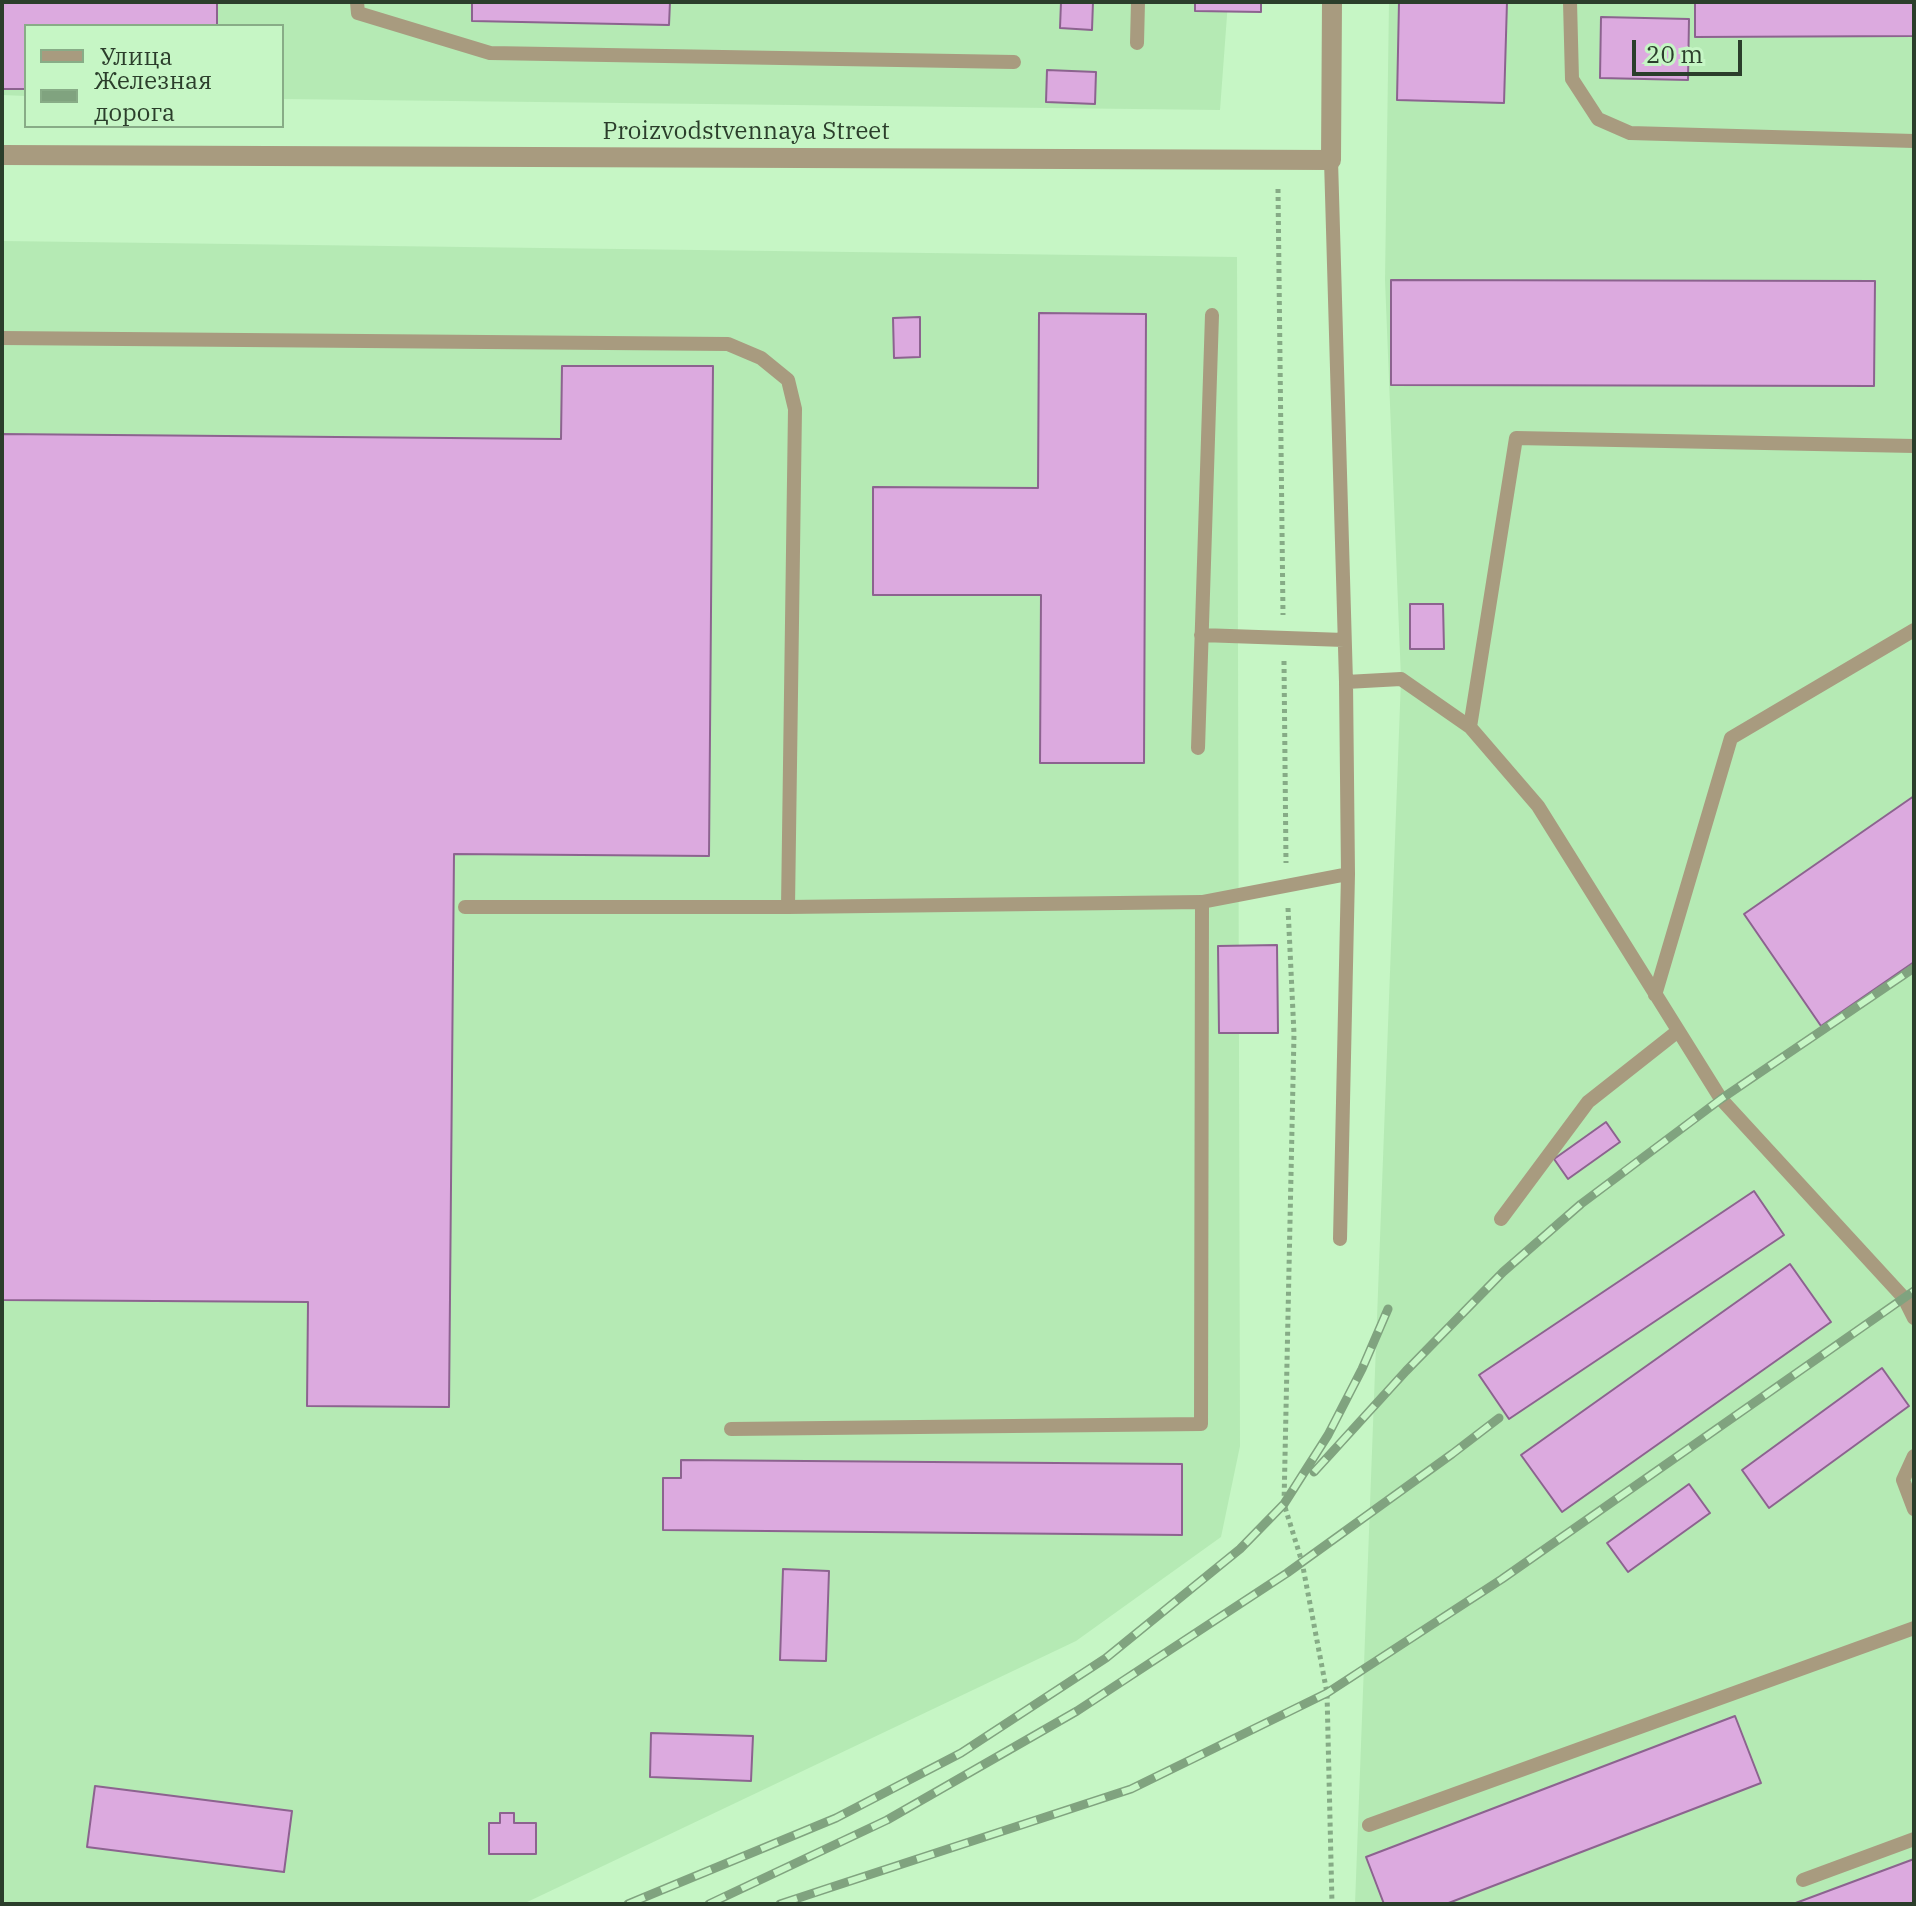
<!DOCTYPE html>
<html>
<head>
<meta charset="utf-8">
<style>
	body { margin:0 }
	#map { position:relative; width:1916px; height:1906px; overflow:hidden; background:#c6f6c5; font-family:"IBM Plex Serif",serif }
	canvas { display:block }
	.frame { position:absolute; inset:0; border:4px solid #2b3e2b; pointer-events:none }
	.legend { position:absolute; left:24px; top:24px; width:260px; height:104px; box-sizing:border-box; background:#c6f6c5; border:2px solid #88ac87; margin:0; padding:10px 14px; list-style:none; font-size:24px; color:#2b3e2b }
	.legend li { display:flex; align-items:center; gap:16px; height:40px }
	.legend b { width:40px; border:2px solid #88ac87 }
	.scale { position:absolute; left:1632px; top:40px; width:110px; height:36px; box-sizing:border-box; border:4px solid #2b3e2b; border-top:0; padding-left:10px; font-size:24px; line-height:28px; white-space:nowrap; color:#2b3e2b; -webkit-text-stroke:6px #c6f6c5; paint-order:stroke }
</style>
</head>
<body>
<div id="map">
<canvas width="1916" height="1906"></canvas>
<div class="frame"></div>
<ul class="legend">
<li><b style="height:10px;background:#a89b7f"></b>Улица</li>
<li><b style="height:10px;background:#80a37f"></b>Железная дорога</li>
</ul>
<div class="scale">20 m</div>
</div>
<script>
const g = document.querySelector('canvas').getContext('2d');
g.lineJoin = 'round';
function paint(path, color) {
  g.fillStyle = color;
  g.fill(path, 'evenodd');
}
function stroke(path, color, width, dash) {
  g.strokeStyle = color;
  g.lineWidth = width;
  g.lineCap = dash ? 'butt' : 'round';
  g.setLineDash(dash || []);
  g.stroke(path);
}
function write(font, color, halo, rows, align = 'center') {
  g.font = font + ' "IBM Plex Serif",serif';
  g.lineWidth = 6;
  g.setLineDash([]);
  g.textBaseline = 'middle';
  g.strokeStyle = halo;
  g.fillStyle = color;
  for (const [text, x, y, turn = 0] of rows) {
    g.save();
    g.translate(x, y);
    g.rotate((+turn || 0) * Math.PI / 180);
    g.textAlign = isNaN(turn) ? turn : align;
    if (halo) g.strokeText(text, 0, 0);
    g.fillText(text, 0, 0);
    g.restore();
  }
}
paint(new Path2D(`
	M 2,2 L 1228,2 L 1220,110 L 282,99 L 282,26 L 26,26 L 26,96 L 2,95 Z
	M 1389,2 L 1914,2 L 1914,1904 L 1355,1904 L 1401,679 L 1385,280 Z
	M 2,241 L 1237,257 L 1240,1446 L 1221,1537 L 1076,1641 L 523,1904 L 2,1904 Z`), '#b5eab4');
const building = new Path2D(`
	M 2,2 L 217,2 L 217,26 L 26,26 L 26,89 L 2,89 Z
	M 472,2 L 670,2 L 669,25 L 472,21 Z
	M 1061,2 L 1093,2 L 1092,30 L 1060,28 Z
	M 1195,2 L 1261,2 L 1261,12 L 1195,11 Z
	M 1399,2 L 1507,2 L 1504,103 L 1397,100 Z
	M 1695,2 L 1914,2 L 1914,36 L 1695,37 Z
	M 1601,17 L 1689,19 L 1688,80 L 1600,78 Z
	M 1047,70 L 1096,72 L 1095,104 L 1046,102 Z
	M 1391,280 L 1875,281 L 1874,386 L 1391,385 Z
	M 1039,313 L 1146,314 L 1144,763 L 1040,763 L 1041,595 L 873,595 L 873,487 L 1038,488 Z
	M 920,317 L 920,357 L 894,358 L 893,318 Z
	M 562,366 L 713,366 L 709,856 L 454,854 L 449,1407 L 307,1406 L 308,1302 L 2,1300 L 2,434 L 561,439 Z
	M 1410,604 L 1443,604 L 1444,649 L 1410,649 Z
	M 1914,796 L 1914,962 L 1821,1026 L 1744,914 Z
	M 1277,945 L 1278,1033 L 1219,1033 L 1218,946 Z
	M 1606,1122 L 1620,1142 L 1568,1179 L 1554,1159 Z
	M 1754,1191 L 1784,1235 L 1509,1419 L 1479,1375 Z
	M 1790,1264 L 1831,1322 L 1562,1512 L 1521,1455 Z
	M 1882,1368 L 1909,1406 L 1769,1508 L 1742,1470 Z
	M 681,1460 L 1182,1464 L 1182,1535 L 663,1530 L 663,1478 L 681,1478 Z
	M 1689,1484 L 1710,1513 L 1628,1572 L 1607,1543 Z
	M 783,1569 L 829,1571 L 826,1661 L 780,1660 Z
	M 1735,1716 L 1761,1783 L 1446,1904 L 1384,1904 L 1366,1857 Z
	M 651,1733 L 753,1736 L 751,1781 L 650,1777 Z
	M 95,1786 L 292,1811 L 284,1872 L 87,1847 Z
	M 500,1813 L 514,1813 L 514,1823 L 536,1823 L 536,1854 L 489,1854 L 489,1823 L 500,1823 Z
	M 1914,1859 L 1914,1904 L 1793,1904 Z`);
paint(building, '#dcaadf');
stroke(building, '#8c638f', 2);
stroke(new Path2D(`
	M 1278,189 L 1283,615
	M 1284,661 L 1286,863
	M 1288,908 L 1294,1034 L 1284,1504 L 1302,1562 L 1327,1693 L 1332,1904`), '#86ab86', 5, [4, 4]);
stroke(new Path2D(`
	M 357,2 L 358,13 L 490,53 L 1014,62
	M 1570,2 L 1572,79 L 1598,119 L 1630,133 L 1914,141
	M 1137,43 L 1138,2
	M 2,338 L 728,344 L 761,358 L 788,380 L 795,409 L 788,907
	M 1201,635 L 1344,640
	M 1346,682 L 1401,679 L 1470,727 L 1538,806 L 1721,1099 L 1904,1298 L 1914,1318
	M 1470,727 L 1516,438 L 1914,446
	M 1198,748 L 1212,315
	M 465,907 L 788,907 L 1202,902 L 1348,874 L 1346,682 L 1331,160
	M 1655,995 L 1731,738 L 1914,630
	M 1501,1219 L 1588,1102 L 1678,1031
	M 1340,1239 L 1348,874
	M 731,1429 L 1201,1424 L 1202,902
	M 1914,1456 L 1903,1480 L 1914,1509
	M 1369,1825 L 1914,1628
	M 1803,1880 L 1914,1839`), '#a89b7f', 14);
stroke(new Path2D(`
	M 2,155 L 1331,160 L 1332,2`), '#a89b7f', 20);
const rail = new Path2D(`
	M 1314,1472 L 1406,1371 L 1503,1272 L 1581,1204 L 1721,1099 L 1914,968
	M 628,1904 L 836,1818 L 961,1753 L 1106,1658 L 1240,1549 L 1284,1504 L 1328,1435 L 1362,1369 L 1388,1309
	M 709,1904 L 887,1820 L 1077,1711 L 1287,1573 L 1452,1454 L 1499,1418
	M 780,1904 L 1131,1789 L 1327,1693 L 1502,1579 L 1914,1291`);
stroke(rail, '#80a37f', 9);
stroke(rail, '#c6f6c5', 6, [18]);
write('24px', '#2b3e2b', '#c6f6c5', [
	["Proizvodstvennaya Street",746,132]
]);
</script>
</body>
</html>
